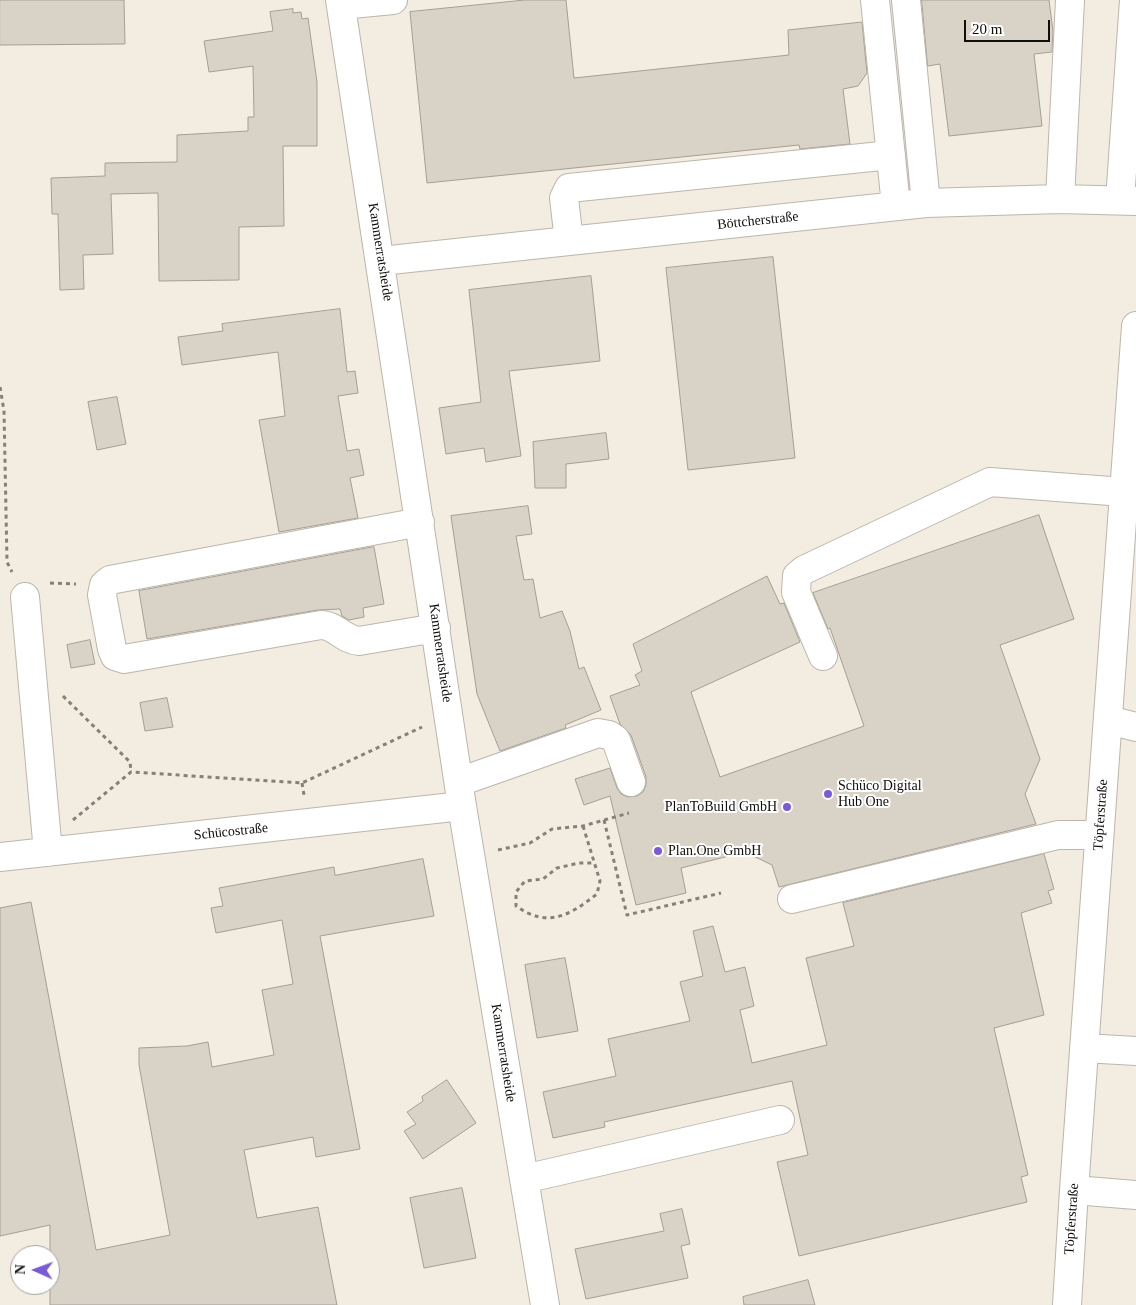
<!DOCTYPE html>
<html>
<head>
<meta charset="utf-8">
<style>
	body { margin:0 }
	#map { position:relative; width:1136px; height:1305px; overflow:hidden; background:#f2ece1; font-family:Georgia,serif }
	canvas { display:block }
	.north { position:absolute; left:10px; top:1245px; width:50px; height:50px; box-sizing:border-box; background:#fff; border:1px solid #9f9f9d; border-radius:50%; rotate:272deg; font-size:14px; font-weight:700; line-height:20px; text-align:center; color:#100e0b }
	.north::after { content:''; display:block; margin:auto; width:18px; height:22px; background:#7a5bd6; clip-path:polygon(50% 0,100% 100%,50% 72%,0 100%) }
	.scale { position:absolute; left:964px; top:20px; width:86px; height:22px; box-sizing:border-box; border:2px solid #100e0b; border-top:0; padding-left:6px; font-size:15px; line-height:18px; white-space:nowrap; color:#100e0b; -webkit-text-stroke:4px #fff; paint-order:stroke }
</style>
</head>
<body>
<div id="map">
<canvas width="1136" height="1305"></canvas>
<div class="north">N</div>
<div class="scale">20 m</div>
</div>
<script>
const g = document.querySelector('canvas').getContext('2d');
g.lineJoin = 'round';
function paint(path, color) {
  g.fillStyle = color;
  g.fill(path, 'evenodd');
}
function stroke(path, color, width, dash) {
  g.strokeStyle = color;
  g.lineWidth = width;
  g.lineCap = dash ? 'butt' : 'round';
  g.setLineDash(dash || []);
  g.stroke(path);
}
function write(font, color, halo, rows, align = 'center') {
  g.font = font + ' Georgia,serif';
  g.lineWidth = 4;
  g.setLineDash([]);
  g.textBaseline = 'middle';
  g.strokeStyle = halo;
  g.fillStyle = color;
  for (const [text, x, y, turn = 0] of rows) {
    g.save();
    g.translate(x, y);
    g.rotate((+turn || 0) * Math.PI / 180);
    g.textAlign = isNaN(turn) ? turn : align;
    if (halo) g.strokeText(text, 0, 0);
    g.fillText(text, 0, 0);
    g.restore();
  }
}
const building = new Path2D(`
	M 0,0 L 124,0 L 125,44 L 0,45 Z
	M 525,0 L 566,0 L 574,78 L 789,55 L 788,30 L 862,22 L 867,73 L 858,86 L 843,89 L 850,144 L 800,149 L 799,145 L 427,183 L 410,12 Z
	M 922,0 L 1049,0 L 1053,31 L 1052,52 L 1034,54 L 1042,126 L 949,136 L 940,64 L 928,66 Z
	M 293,9 L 293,13 L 301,12 L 302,19 L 308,18 L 317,82 L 317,146 L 283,146 L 284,226 L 239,227 L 239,280 L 159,281 L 158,193 L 111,194 L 113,254 L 83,255 L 84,289 L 60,290 L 58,214 L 52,214 L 51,178 L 105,176 L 105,163 L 177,162 L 177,135 L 248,131 L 248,117 L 254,117 L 253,66 L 209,72 L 204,41 L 273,31 L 270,12 Z
	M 773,257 L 795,458 L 688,470 L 666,268 Z
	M 591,276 L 600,361 L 509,371 L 521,456 L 486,462 L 484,448 L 446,454 L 439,408 L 481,402 L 469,290 Z
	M 340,309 L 347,372 L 355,371 L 358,393 L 338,396 L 347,451 L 359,449 L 364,475 L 350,478 L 358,518 L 279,532 L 259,420 L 285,416 L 278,352 L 182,365 L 178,337 L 223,331 L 222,324 Z
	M 117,397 L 126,444 L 97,450 L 88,402 Z
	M 606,433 L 609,459 L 566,464 L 566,488 L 535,488 L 533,442 Z
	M 528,506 L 532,534 L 516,536 L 524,580 L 533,579 L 540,618 L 562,611 L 570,631 L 579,669 L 584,667 L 601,710 L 565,725 L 566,728 L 500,751 L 477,694 L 451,516 Z
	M 1039,515 L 1074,619 L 1000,645 L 1040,759 L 1025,794 L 1036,824 L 779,887 L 772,865 L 745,852 L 681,868 L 686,893 L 636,905 L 610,796 L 584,805 L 575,779 L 610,768 L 617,788 L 621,794 L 628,797 L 637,796 L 643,792 L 646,785 L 646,777 L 631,735 L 620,724 L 610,696 L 640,685 L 635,675 L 642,671 L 633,644 L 767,576 L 780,604 L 784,603 L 800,642 L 691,692 L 720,777 L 864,726 L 830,628 L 828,629 L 813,593 Z
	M 374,547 L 384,604 L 363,608 L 364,617 L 349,620 L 342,616 L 340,609 L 318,610 L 147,639 L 139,591 Z
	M 90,640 L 95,664 L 71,668 L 67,645 Z
	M 167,698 L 173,727 L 145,731 L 140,703 Z
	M 1044,854 L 1054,889 L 1048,891 L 1052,903 L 1021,913 L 1044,1015 L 994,1028 L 1028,1175 L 1021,1177 L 1027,1202 L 799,1256 L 777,1162 L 808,1155 L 792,1081 L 604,1122 L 605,1127 L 553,1138 L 543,1092 L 616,1076 L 608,1039 L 690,1021 L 680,982 L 703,976 L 693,931 L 713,926 L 725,972 L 745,967 L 754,1006 L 740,1010 L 752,1063 L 827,1045 L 806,958 L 854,946 L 843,903 Z
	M 423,859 L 434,916 L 320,936 L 360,1149 L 316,1157 L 313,1137 L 244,1150 L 257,1218 L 318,1207 L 337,1305 L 50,1305 L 50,1225 L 0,1236 L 0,908 L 31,902 L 96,1250 L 170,1235 L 139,1065 L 139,1048 L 187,1046 L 208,1042 L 212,1067 L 274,1055 L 262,990 L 293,984 L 282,920 L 216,933 L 211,908 L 223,906 L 219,888 L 334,867 L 335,875 Z
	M 565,958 L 578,1031 L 537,1038 L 525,965 Z
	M 447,1080 L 476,1123 L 423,1159 L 404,1131 L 416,1124 L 407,1112 L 423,1101 L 422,1097 Z
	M 462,1188 L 476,1258 L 424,1268 L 410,1198 Z
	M 682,1209 L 690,1244 L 681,1246 L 688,1278 L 586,1299 L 575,1249 L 664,1231 L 660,1214 Z
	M 808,1280 L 815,1305 L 744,1305 L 743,1297 Z`);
paint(building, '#d8d2c7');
stroke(building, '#a49e94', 1);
const minor = new Path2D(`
	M 340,0 L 462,806 L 545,1305
	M 875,0 L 896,206
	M 906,0 L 926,203
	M 341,5 L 393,0
	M 1060,199 L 1070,0
	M 1120,200 L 1134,0
	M 569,241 L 564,198 L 569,188 L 891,155
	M 381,261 L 926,203 L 1060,199 L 1136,201
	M 420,522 L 110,580 L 104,585 L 102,595 L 112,649 L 115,656 L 124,659 L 321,625 C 335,625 344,640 359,641 L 436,628
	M 25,597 L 48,852
	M 823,656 L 796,592 L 797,576 L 804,570 L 990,482 L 1124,492
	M 1108,720 L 1136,727
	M 459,782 L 598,733 L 609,735 L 616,740 L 631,782
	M 0,857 L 462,806
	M 792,899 L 1058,835 L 1099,835
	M 1084,1048 L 1136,1051
	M 524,1179 L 780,1120
	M 1074,1190 L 1136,1195
	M 1067,1305 L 1074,1190 L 1136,326`);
stroke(minor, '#bcb6ac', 30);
stroke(new Path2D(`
	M 0,387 L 4,411 L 7,562 L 12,572
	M 50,583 L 76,584
	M 63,696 L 130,762 L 131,772
	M 302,783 L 304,795
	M 73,820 L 131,772 L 302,783 L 422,727
	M 604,820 L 627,915 L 721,893
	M 583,826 L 600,881 L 597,894 C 570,915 548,929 516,906 L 516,892 L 525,881 L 543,879 L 557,868 L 579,863 L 593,863
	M 498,850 L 530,843 L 552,829 L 583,826 L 629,813`), '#85817a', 3, [4, 4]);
stroke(minor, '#fff', 28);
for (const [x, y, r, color] of [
	[828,794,5,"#7a5bd6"],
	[787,807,5,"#7a5bd6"],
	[658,851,5,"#7a5bd6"]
]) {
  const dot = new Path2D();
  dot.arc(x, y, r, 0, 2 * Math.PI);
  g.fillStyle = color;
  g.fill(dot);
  stroke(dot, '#fff', 2);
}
write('14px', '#100e0b', '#fff', [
	["Böttcherstraße",758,221,-6],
	["Kammerratsheide",380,252,81],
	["Kammerratsheide",440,653,82],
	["Töpferstraße",1101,815,-86],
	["Schücostraße",231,832,-6],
	["Kammerratsheide",503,1053,81],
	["Töpferstraße",1072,1219,-86]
]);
write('14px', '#100e0b', '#fff', [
	["Schüco Digital",838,786],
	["Hub One",838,802],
	["PlanToBuild GmbH",777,807,"right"],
	["Plan.One GmbH",668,851]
], 'left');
</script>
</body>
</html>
